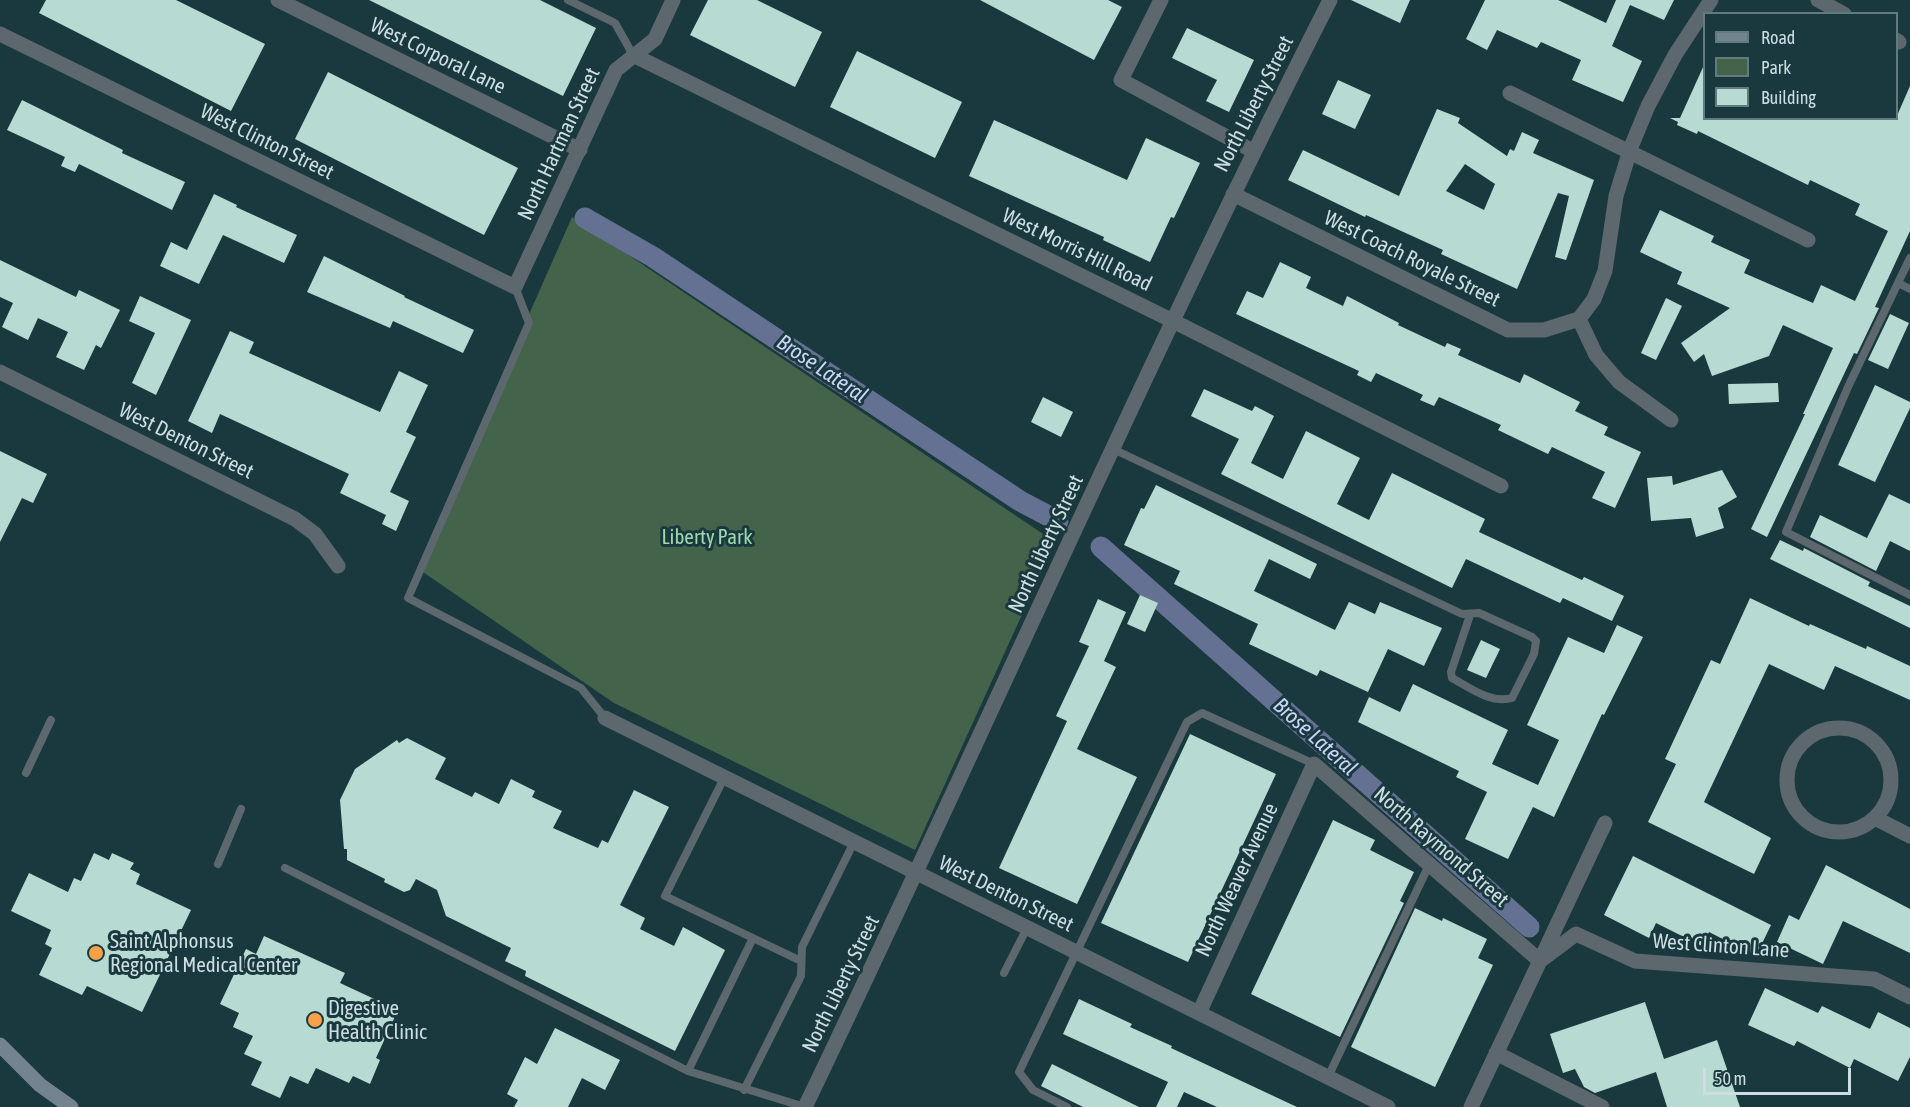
<!DOCTYPE html>
<html>
<head>
<meta charset="utf-8">
<style>
	body { margin:0 }
	#map { position:relative; width:1910px; height:1107px; overflow:hidden; background:#1a393e; font-family:"Asap Condensed",sans-serif }
	canvas { display:block }
	.legend { position:absolute; left:1703px; top:12px; width:195px; height:108px; box-sizing:border-box; background:#1a393e; border:2px solid #617b7f; margin:0; padding:8px 10px; list-style:none; font-size:18px; color:#ccdee1 }
	.legend li { display:flex; align-items:center; gap:12px; height:30px }
	.legend b { width:30px; border:2px solid #617b7f }
	.scale { position:absolute; left:1703px; top:1068px; width:148px; height:27px; box-sizing:border-box; border:3px solid #ccdee1; border-top:0; padding-left:8px; font-size:18px; line-height:21px; white-space:nowrap; color:#ccdee1; -webkit-text-stroke:4px #1a393e; paint-order:stroke }
</style>
</head>
<body>
<div id="map">
<canvas width="1910" height="1107"></canvas>
<ul class="legend">
<li><b style="height:8px;background:#73838f"></b>Road</li>
<li><b style="height:16px;background:#43634b"></b>Park</li>
<li><b style="height:16px;background:#b7dad2"></b>Building</li>
</ul>
<div class="scale">50 m</div>
</div>
<script>
const g = document.querySelector('canvas').getContext('2d');
g.lineJoin = 'round';
function paint(path, color) {
  g.fillStyle = color;
  g.fill(path, 'evenodd');
}
function stroke(path, color, width, dash) {
  g.strokeStyle = color;
  g.lineWidth = width;
  g.lineCap = dash ? 'butt' : 'round';
  g.setLineDash(dash || []);
  g.stroke(path);
}
function write(font, color, halo, rows, align = 'center') {
  g.font = font + ' "Asap Condensed",sans-serif';
  g.lineWidth = 6;
  g.setLineDash([]);
  g.textBaseline = 'middle';
  g.strokeStyle = halo;
  g.fillStyle = color;
  for (const [text, x, y, turn = 0] of rows) {
    g.save();
    g.translate(x, y);
    g.rotate((+turn || 0) * Math.PI / 180);
    g.textAlign = isNaN(turn) ? turn : align;
    if (halo) g.strokeText(text, 0, 0);
    g.fillText(text, 0, 0);
    g.restore();
  }
}
paint(new Path2D(`
	M 572,217 L 1055,542 L 915,850 L 614,703 L 417,568 Z`), '#43634b');
stroke(new Path2D(`
	M 585,218 L 653,257 L 1020,501 L 1058,521
	M 1101,547 L 1529,927`), '#647193', 21);
paint(new Path2D(`
	M 46,0 L 176,0 L 265,44 L 231,111 L 39,13 Z
	M 369,0 L 540,0 L 596,28 L 563,96 Z
	M 708,0 L 757,0 L 822,32 L 795,87 L 690,35 Z
	M 980,0 L 1108,0 L 1122,7 L 1094,60 Z
	M 1351,0 L 1410,0 L 1400,23 Z
	M 1485,0 L 1558,0 L 1606,23 L 1616,0 L 1674,0 L 1664,20 L 1630,5 L 1612,46 L 1642,61 L 1623,102 L 1572,80 L 1581,60 L 1541,42 L 1537,48 L 1497,30 L 1487,50 L 1466,39 Z
	M 1187,28 L 1254,60 L 1229,112 L 1206,101 L 1217,80 L 1172,58 Z
	M 857,51 L 962,102 L 935,158 L 830,107 Z
	M 1704,65 L 1704,118 L 1896,118 L 1910,86 L 1910,231 L 1875,307 L 1879,308 L 1857,354 L 1854,353 L 1767,537 L 1751,529 L 1805,414 L 1803,414 L 1833,348 L 1783,325 L 1769,356 L 1712,376 L 1704,354 L 1694,362 L 1681,343 L 1730,308 L 1677,284 L 1682,272 L 1640,252 L 1660,210 L 1714,236 L 1711,242 L 1750,260 L 1744,273 L 1813,303 L 1821,285 L 1855,301 L 1888,231 L 1855,215 L 1860,204 L 1810,180 L 1808,185 L 1698,131 L 1697,134 L 1677,125 L 1678,122 L 1670,118 L 1680,118 Z
	M 328,72 L 518,168 L 484,235 L 295,139 Z
	M 1338,80 L 1371,95 L 1355,129 L 1322,114 Z
	M 22,100 L 123,150 L 122,153 L 185,182 L 172,210 L 79,164 L 75,172 L 61,166 L 65,157 L 7,130 Z
	M 1437,109 L 1460,118 L 1458,123 L 1507,156 L 1510,149 L 1514,151 L 1522,132 L 1539,140 L 1533,153 L 1594,180 L 1566,260 L 1555,257 L 1569,196 L 1558,193 L 1517,289 L 1441,254 L 1443,250 L 1366,215 L 1365,217 L 1288,180 L 1303,150 L 1399,196 ZM 1465,164 L 1495,184 L 1484,210 L 1446,191 Z
	M 994,120 L 1127,180 L 1146,138 L 1200,163 L 1174,218 L 1171,217 L 1150,262 L 1103,240 L 1104,237 L 969,176 Z
	M 214,194 L 237,205 L 236,207 L 297,235 L 284,263 L 223,235 L 199,284 L 160,266 L 171,242 L 187,250 Z
	M 324,256 L 405,296 L 404,297 L 474,330 L 463,353 L 393,321 L 390,328 L 307,292 Z
	M 0,260 L 76,297 L 79,290 L 120,310 L 101,348 L 96,345 L 84,370 L 56,357 L 68,332 L 38,318 L 28,340 L 2,327 L 13,303 L 0,297 Z
	M 1280,262 L 1311,277 L 1306,288 L 1343,306 L 1347,296 L 1399,323 L 1398,325 L 1445,347 L 1447,343 L 1461,349 L 1458,355 L 1520,383 L 1524,374 L 1580,402 L 1575,411 L 1608,427 L 1604,435 L 1641,452 L 1615,508 L 1592,498 L 1605,472 L 1552,447 L 1548,454 L 1498,430 L 1501,425 L 1439,397 L 1434,406 L 1420,400 L 1423,395 L 1376,373 L 1371,382 L 1357,375 L 1359,371 L 1236,314 L 1247,291 L 1263,298 Z
	M 140,296 L 191,320 L 156,395 L 132,383 L 155,333 L 129,321 Z
	M 1666,298 L 1682,306 L 1656,360 L 1641,353 Z
	M 1890,314 L 1909,323 L 1888,369 L 1868,360 Z
	M 230,331 L 254,342 L 249,353 L 380,412 L 399,371 L 428,385 L 406,432 L 416,437 L 390,492 L 409,501 L 396,531 L 382,524 L 386,515 L 340,493 L 349,474 L 220,414 L 212,433 L 188,421 Z
	M 1778,383 L 1779,402 L 1729,404 L 1728,384 Z
	M 1875,385 L 1910,402 L 1910,408 L 1875,482 L 1838,465 Z
	M 1204,389 L 1252,411 L 1255,406 L 1274,416 L 1251,463 L 1283,479 L 1306,431 L 1360,458 L 1337,504 L 1369,520 L 1392,473 L 1485,519 L 1479,532 L 1582,580 L 1584,577 L 1624,596 L 1612,621 L 1563,598 L 1560,603 L 1466,559 L 1452,588 L 1221,474 L 1239,439 L 1191,416 Z
	M 1043,397 L 1073,412 L 1061,437 L 1031,422 Z
	M 0,451 L 47,474 L 33,503 L 22,498 L 0,542 Z
	M 1722,470 L 1737,497 L 1718,508 L 1724,528 L 1696,537 L 1691,518 L 1651,521 L 1647,478 L 1672,476 L 1673,485 Z
	M 1156,485 L 1317,564 L 1310,579 L 1269,559 L 1254,591 L 1335,630 L 1349,602 L 1375,614 L 1380,602 L 1442,628 L 1424,666 L 1388,649 L 1368,692 L 1320,670 L 1317,676 L 1249,644 L 1258,624 L 1174,584 L 1180,571 L 1124,545 L 1141,508 L 1144,509 Z
	M 1889,494 L 1910,504 L 1910,551 L 1890,541 L 1876,571 L 1810,537 L 1820,515 L 1867,538 Z
	M 1780,540 L 1803,551 L 1804,548 L 1870,582 L 1868,586 L 1910,606 L 1910,628 L 1770,559 Z
	M 1140,595 L 1158,603 L 1145,632 L 1127,624 Z
	M 1750,598 L 1809,626 L 1810,624 L 1866,649 L 1867,646 L 1910,666 L 1910,700 L 1835,666 L 1824,690 L 1769,664 L 1704,802 L 1771,838 L 1754,874 L 1648,822 L 1676,764 L 1665,759 L 1711,660 L 1720,664 Z
	M 1098,599 L 1126,612 L 1104,661 L 1116,667 L 1077,749 L 1137,777 L 1077,904 L 999,868 L 1067,721 L 1056,716 L 1089,646 L 1079,642 Z
	M 1617,625 L 1643,637 L 1604,715 L 1602,714 L 1554,817 L 1533,807 L 1508,859 L 1465,839 L 1487,792 L 1456,777 L 1459,771 L 1358,722 L 1369,697 L 1400,712 L 1413,684 L 1508,730 L 1492,764 L 1538,785 L 1559,740 L 1527,725 L 1568,637 L 1604,653 Z
	M 1481,640 L 1500,649 L 1486,678 L 1467,670 Z
	M 1190,734 L 1276,774 L 1188,962 L 1101,923 Z
	M 407,738 L 446,758 L 435,779 L 472,797 L 475,792 L 499,804 L 511,779 L 535,791 L 532,797 L 562,811 L 553,828 L 598,848 L 602,840 L 608,843 L 634,790 L 669,807 L 620,905 L 645,918 L 640,929 L 674,946 L 683,927 L 725,950 L 675,1051 L 525,976 L 526,971 L 505,961 L 511,948 L 446,916 L 437,890 L 416,879 L 410,890 L 404,892 L 384,882 L 385,879 L 347,860 L 347,849 L 344,849 L 340,800 L 355,769 L 397,740 L 399,743 Z
	M 1333,820 L 1375,840 L 1370,850 L 1414,872 L 1400,901 L 1404,903 L 1340,1037 L 1251,994 Z
	M 94,853 L 109,860 L 112,853 L 134,863 L 130,869 L 140,874 L 136,884 L 191,910 L 142,1012 L 87,986 L 82,995 L 39,975 L 52,948 L 45,944 L 51,930 L 11,911 L 29,873 L 68,892 L 74,878 L 81,881 Z
	M 1633,856 L 1771,925 L 1756,956 L 1709,932 L 1702,946 L 1656,923 L 1649,938 L 1604,915 Z
	M 1826,865 L 1910,909 L 1910,953 L 1843,921 L 1823,964 L 1777,942 L 1789,915 L 1799,920 Z
	M 1415,908 L 1442,921 L 1443,918 L 1487,939 L 1478,958 L 1493,965 L 1435,1087 L 1351,1047 Z
	M 264,936 L 345,973 L 340,983 L 398,1010 L 376,1058 L 380,1060 L 370,1084 L 353,1076 L 349,1083 L 316,1068 L 308,1084 L 290,1076 L 280,1098 L 251,1085 L 262,1062 L 244,1054 L 253,1036 L 233,1027 L 239,1013 L 220,1004 L 246,949 L 256,954 Z
	M 1765,988 L 1818,1013 L 1822,1006 L 1870,1029 L 1878,1012 L 1910,1028 L 1910,1057 L 1898,1081 L 1854,1059 L 1850,1068 L 1797,1041 L 1794,1046 L 1748,1025 Z
	M 1079,999 L 1132,1024 L 1130,1027 L 1172,1046 L 1171,1048 L 1297,1107 L 1217,1107 L 1184,1092 L 1177,1107 L 1156,1107 L 1168,1082 L 1063,1034 Z
	M 1645,1002 L 1664,1059 L 1717,1040 L 1740,1107 L 1667,1107 L 1656,1072 L 1595,1093 L 1584,1087 L 1575,1069 L 1563,1073 L 1550,1034 Z
	M 555,1028 L 620,1060 L 605,1090 L 582,1078 L 568,1107 L 514,1107 L 518,1100 L 507,1094 L 525,1057 L 537,1064 Z
	M 1052,1064 L 1139,1107 L 1083,1107 L 1041,1086 Z`), '#b7dad2');
stroke(new Path2D(`
	M 568,0 L 615,23 L 633,55
	M 1910,258 L 1848,387 L 1786,532 L 1910,595
	M 1898,283 L 1910,289
	M 515,287 L 529,323 L 408,598 L 581,688 L 605,718
	M 1113,449 L 1462,614 L 1479,613 L 1532,637 L 1536,641 L 1534,654 L 1512,698 C 1491,704 1470,688 1452,678 L 1451,672 L 1470,615
	M 26,773 L 51,720
	M 724,778 L 665,896 L 801,961
	M 218,864 L 241,809
	M 285,868 L 688,1071 L 805,1107
	M 1004,973 L 1027,928
	M 688,1071 L 753,938
	M 1328,1077 L 1429,865
	M 744,1090 L 801,976 L 802,947 L 854,842
	M 1067,1107 L 1033,1090 L 1019,1072 L 1187,722 L 1202,713 L 1314,764`), '#5d676e', 8);
stroke(new Path2D(`
	M 278,0 L 580,150
	M 1161,0 L 1121,80 L 1253,151
	M 1818,0 L 1844,14
	M 0,34 L 515,287 L 616,70 L 655,39 L 673,0
	M 1896,40 L 1899,42
	M 633,55 L 1173,321 L 1501,486
	M 1510,93 L 1808,240
	M 1233,194 L 1508,330 L 1544,330 L 1579,319 L 1594,299 L 1605,271 L 1616,196 L 1631,147 L 1648,106 L 1675,55 L 1711,0
	M 1579,319 L 1596,355 L 1619,382 L 1671,420
	M 0,372 L 295,519 L 315,534 L 338,566
	M 605,718 L 1388,1107
	M1787 780a52 52 0 1 1 104 0a52 52 0 1 1-104 0Z
	M 1875,818 L 1910,836
	M 1199,1013 L 1314,764 L 1540,961 L 1576,934 L 1635,961 L 1874,979 L 1910,997
	M 1496,1053 L 1602,1107
	M 805,1107 C 982,739 1145,364 1330,0
	M 1471,1107 L 1605,823`), '#5d676e', 15);
stroke(new Path2D(`
	M 0,1045 L 40,1085 L 71,1107`), '#73838f', 15);
for (const [x, y, r, color] of [
	[96,953,8,"#f7a149"],
	[315,1020,8,"#f7a149"]
]) {
  const dot = new Path2D();
  dot.arc(x, y, r, 0, 2 * Math.PI);
  g.fillStyle = color;
  g.fill(dot);
  stroke(dot, '#1a393e', 2);
}
write('21px', '#ccdee1', '#1a393e', [
	["West Corporal Lane",438,56,26],
	["North Liberty Street",1254,104,-63],
	["West Clinton Street",267,142,26],
	["North Hartman Street",559,144,-65],
	["West Morris Hill Road",1077,250,26],
	["West Coach Royale Street",1412,259,26],
	["West Denton Street",186,441,26],
	["North Liberty Street",1046,544,-65],
	["North Raymond Street",1441,847,41],
	["North Weaver Avenue",1237,880,-65],
	["West Denton Street",1006,894,26],
	["West Clinton Lane",1721,946,4],
	["North Liberty Street",841,984,-64]
]);
write('21px', '#9fd8ac', '#1a393e', [
	["Liberty Park",707,537]
]);
write('21px', '#ccdee1', '#1a393e', [
	["Saint Alphonsus",110,941],
	["Regional Medical Center",110,965],
	["Digestive",328,1008],
	["Health Clinic",328,1032]
], 'left');
write('italic 22px', '#c8d5f9', '#1a393e', [
	["Brose Lateral",822,369,34],
	["Brose Lateral",1315,737,42]
]);
</script>
</body>
</html>
